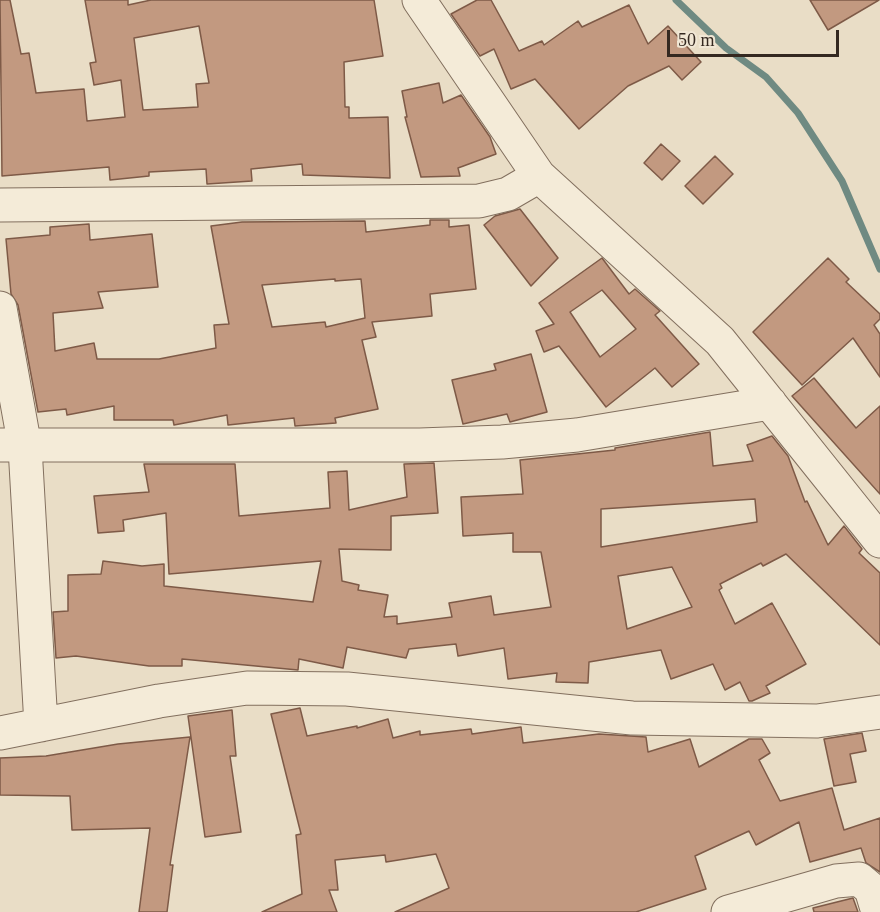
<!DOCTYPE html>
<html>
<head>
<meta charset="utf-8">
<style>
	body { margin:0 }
	#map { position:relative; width:880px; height:912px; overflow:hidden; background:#e9ddc6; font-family:Georgia,serif }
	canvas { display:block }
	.scale { position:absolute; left:667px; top:30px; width:172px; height:27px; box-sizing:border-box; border:3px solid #342820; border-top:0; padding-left:8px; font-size:18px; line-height:21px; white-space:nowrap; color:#342820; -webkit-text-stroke:4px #f1e7d5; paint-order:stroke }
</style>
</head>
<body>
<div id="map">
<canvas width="880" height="912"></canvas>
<div class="scale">50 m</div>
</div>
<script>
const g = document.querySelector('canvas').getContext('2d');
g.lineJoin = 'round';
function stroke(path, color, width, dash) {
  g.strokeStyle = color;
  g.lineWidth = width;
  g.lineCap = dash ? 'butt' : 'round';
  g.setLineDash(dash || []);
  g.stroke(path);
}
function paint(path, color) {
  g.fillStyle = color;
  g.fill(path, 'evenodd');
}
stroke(new Path2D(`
	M 676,0 L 726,48 L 766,77 L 798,113 L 842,181 L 880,269`), '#6f8a82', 7);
const building = new Path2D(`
	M 0,0 L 10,0 L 21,54 L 29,53 L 36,93 L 84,89 L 87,121 L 125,117 L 121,80 L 94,85 L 90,63 L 96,62 L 85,0 L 128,0 L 128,5 L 151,0 L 374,0 L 383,56 L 344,62 L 345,107 L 349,107 L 349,118 L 388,117 L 390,178 L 303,175 L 302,164 L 251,169 L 252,181 L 207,184 L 206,169 L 149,172 L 149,176 L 110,180 L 109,167 L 2,176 ZM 199,26 L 209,83 L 196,84 L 198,107 L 143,110 L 134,38 Z
	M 477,0 L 491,0 L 519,51 L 542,41 L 544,45 L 578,21 L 582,27 L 629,5 L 648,44 L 668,26 L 701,62 L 682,80 L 669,66 L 628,86 L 579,129 L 535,79 L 511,89 L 494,49 L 480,56 L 451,14 Z
	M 810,0 L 879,0 L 828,30 Z
	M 439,83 L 443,103 L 461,95 L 490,137 L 496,154 L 458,168 L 460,176 L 421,177 L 405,117 L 407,117 L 402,91 Z
	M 661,144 L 680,161 L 662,180 L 644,163 Z
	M 715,156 L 733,174 L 703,204 L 685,186 Z
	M 520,209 L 558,258 L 531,286 L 484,225 L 495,216 Z
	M 430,220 L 449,220 L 449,227 L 469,225 L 476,289 L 430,294 L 432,316 L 372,322 L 376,337 L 362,340 L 378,409 L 335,418 L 336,423 L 295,426 L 294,418 L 228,425 L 227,415 L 174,425 L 173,420 L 114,420 L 114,406 L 67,415 L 66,409 L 38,412 L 18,305 L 11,294 L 6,239 L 50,235 L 50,227 L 89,224 L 90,240 L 152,234 L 158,287 L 98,292 L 103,308 L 53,313 L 55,351 L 94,343 L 97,359 L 159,359 L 216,348 L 214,325 L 229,324 L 211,226 L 242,222 L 365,221 L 366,232 L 430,225 ZM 335,279 L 335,281 L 361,279 L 365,318 L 326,327 L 325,322 L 272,327 L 262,285 Z
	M 602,258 L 629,294 L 635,289 L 660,311 L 655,315 L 699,364 L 672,387 L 655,368 L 606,407 L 559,346 L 544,352 L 536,331 L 554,324 L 539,303 ZM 602,290 L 636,329 L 600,357 L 570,312 Z
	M 828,258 L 849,279 L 846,282 L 880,314 L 880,319 L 874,325 L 880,334 L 880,377 L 853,338 L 802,385 L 753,332 Z
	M 531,354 L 547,412 L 510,422 L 507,414 L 463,424 L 452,380 L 496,370 L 494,364 Z
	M 814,378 L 856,428 L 880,406 L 880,494 L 792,396 Z
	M 710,432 L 713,466 L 753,461 L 747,445 L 772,436 L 788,456 L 805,502 L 807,501 L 828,545 L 844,526 L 862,549 L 859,553 L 880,573 L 880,645 L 786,554 L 763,566 L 761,563 L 720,584 L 722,588 L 719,590 L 735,624 L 772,603 L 806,664 L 766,686 L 770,693 L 752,701 L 749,701 L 740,682 L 725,690 L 713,664 L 671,679 L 661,650 L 589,662 L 588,683 L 556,682 L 557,673 L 508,679 L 504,648 L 458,656 L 456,644 L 409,649 L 406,658 L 347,647 L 343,668 L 299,659 L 298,670 L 182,659 L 182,666 L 149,666 L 76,656 L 56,658 L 53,612 L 68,611 L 68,575 L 101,574 L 103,561 L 142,566 L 164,564 L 164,586 L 313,602 L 321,561 L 169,574 L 166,513 L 123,520 L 124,531 L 98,533 L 94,496 L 149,492 L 144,464 L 235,464 L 239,516 L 330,508 L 328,472 L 347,471 L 349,510 L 407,497 L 404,464 L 434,463 L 438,513 L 391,516 L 391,550 L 339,549 L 342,581 L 359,585 L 358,590 L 388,595 L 384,617 L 397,616 L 397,624 L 452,617 L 449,603 L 491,596 L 494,615 L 551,607 L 541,552 L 513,552 L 513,533 L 463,536 L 461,497 L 523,494 L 520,460 L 615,450 L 615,448 ZM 755,499 L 757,522 L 601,547 L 601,509 ZM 672,567 L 692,607 L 627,629 L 618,576 Z
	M 300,708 L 307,736 L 357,726 L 357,728 L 388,719 L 393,738 L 420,731 L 420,735 L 471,729 L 472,734 L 521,727 L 523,743 L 599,734 L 646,737 L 648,752 L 690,739 L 699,767 L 749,739 L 762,739 L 770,753 L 759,760 L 780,801 L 832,788 L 844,830 L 880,818 L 880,872 L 866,863 L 861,848 L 810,862 L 799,822 L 756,845 L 749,831 L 695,856 L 706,889 L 636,912 L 395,912 L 449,888 L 436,854 L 386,862 L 385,855 L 335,860 L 338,890 L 329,890 L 337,912 L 262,912 L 302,894 L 296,835 L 301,834 L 271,714 Z
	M 232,710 L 236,756 L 230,756 L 241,832 L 205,837 L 188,716 Z
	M 862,733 L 866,751 L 850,754 L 856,782 L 834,786 L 824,739 Z
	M 190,737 L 170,865 L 173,865 L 167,912 L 139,912 L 150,828 L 72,830 L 70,796 L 0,795 L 0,758 L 46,756 L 118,744 Z
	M 853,898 L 858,912 L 814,912 L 813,908 Z`);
paint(building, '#c29980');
stroke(building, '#7e5a47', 1.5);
const minor = new Path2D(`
	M 419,0 L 539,176 L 720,341 L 880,541
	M 0,205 L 479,201 L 508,194 L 539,176
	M 0,308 L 25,447 L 41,725
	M 0,445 L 420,445 L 502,442 L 577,435 L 770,403
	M 0,733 L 159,701 L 247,688 L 347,689 L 632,718 L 817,721 L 880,712
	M 728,912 L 836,881 L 859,879 L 871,889 L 878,912`);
stroke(minor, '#826f5e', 35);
stroke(minor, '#f4ebd8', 33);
</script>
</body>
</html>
